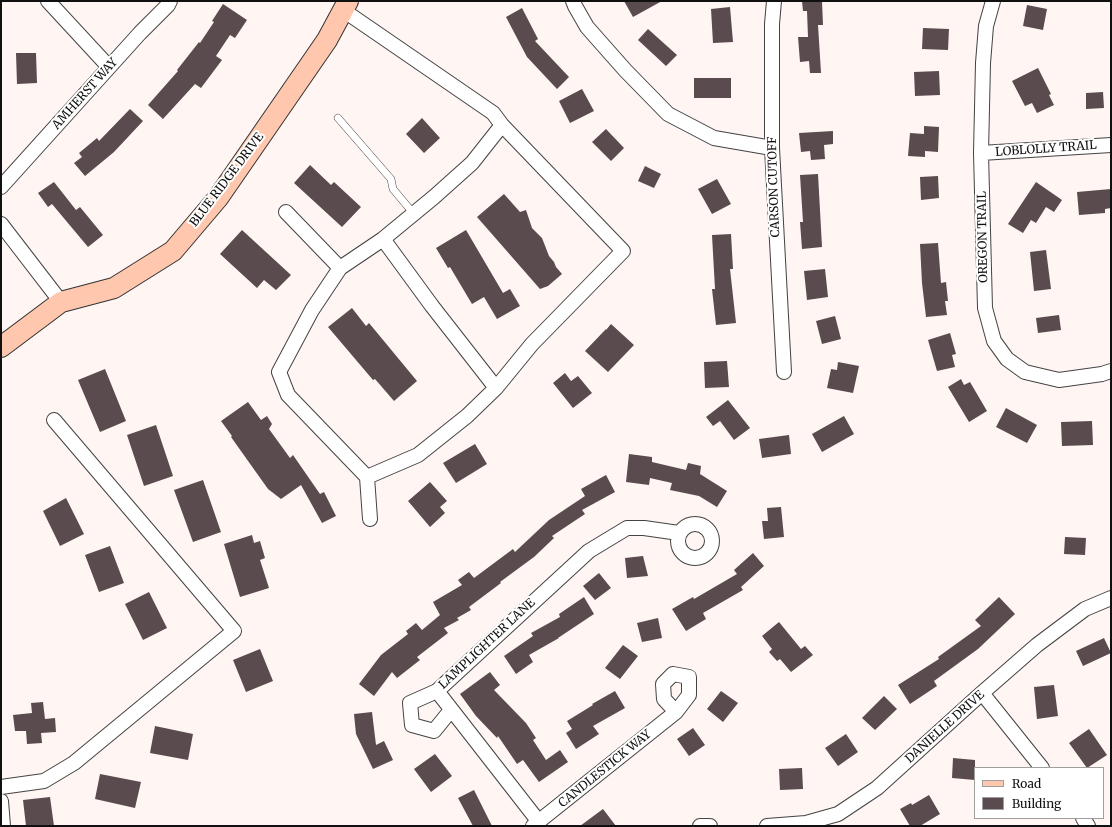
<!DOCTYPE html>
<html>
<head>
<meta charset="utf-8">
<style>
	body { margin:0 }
	#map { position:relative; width:1112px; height:827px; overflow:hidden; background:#fff5f2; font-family:Merriweather,serif }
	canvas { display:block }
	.frame { position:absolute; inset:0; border:2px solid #101010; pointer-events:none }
	.legend { position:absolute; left:974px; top:767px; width:130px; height:52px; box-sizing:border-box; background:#fff; border:1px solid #9f9f9f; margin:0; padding:5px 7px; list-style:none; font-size:12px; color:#101010 }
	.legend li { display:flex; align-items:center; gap:8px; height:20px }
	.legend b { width:20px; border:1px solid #9f9f9f }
</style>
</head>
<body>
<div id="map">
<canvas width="1112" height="827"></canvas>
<div class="frame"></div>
<ul class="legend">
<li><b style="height:5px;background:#ffc7ad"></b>Road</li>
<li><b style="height:11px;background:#594b4e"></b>Building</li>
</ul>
</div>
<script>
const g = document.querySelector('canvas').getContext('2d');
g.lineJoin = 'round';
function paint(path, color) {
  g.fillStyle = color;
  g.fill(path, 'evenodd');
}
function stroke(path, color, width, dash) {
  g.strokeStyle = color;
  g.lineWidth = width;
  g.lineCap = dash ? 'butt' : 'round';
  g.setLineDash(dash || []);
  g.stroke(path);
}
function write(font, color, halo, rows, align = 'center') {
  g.font = font + ' Merriweather,serif';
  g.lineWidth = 4;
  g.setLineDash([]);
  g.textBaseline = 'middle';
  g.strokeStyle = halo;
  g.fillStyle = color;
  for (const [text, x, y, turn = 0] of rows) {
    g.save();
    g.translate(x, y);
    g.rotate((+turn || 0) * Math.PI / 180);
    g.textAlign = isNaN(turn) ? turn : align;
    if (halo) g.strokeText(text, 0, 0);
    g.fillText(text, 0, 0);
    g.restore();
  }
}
paint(new Path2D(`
	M 624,1 L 662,1 L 633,17 Z
	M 802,1 L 822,1 L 823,25 L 818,25 L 821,73 L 810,73 L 809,61 L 800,62 L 798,37 L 808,37 L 807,11 L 803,11 Z
	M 223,4 L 247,20 L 235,38 L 230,35 L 216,56 L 222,60 L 201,88 L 195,84 L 163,119 L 148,105 L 178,71 L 177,70 L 199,42 L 200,43 L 214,22 L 212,21 Z
	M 1027,5 L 1047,9 L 1043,30 L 1023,26 Z
	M 730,7 L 733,42 L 713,43 L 711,9 Z
	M 522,8 L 538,39 L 535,41 L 569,77 L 557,89 L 527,57 L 506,17 Z
	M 923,28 L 949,29 L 948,50 L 922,49 Z
	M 648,29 L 677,55 L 666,66 L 638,40 Z
	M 16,53 L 36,53 L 37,83 L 17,84 Z
	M 1038,68 L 1051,94 L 1049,95 L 1054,105 L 1037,113 L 1032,103 L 1025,106 L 1012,81 Z
	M 939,71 L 940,95 L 915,96 L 914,72 Z
	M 694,78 L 731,78 L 731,98 L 694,98 Z
	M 582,89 L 594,111 L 570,123 L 559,101 Z
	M 1103,92 L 1104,108 L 1086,109 L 1086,93 Z
	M 130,109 L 143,121 L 114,152 L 85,176 L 74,163 L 82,157 L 79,153 L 97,138 L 99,141 Z
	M 422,118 L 440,138 L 424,153 L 406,134 Z
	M 924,126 L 939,127 L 938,152 L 925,151 L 925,157 L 908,156 L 910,133 L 924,134 Z
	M 606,129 L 624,148 L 611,161 L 592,142 Z
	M 833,131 L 833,144 L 824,145 L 825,159 L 811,160 L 810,151 L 801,152 L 799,133 Z
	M 310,165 L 331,185 L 334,182 L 361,207 L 342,227 L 294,183 Z
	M 645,166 L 661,174 L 654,188 L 638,181 Z
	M 818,174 L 822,247 L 802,249 L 800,222 L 803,222 L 800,175 Z
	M 938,176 L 939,198 L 921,200 L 920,177 Z
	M 717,179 L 731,204 L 712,214 L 698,189 Z
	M 54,182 L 76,210 L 80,207 L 103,235 L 88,247 L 52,204 L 48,207 L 38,193 Z
	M 1036,182 L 1062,200 L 1054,212 L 1046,207 L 1036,223 L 1031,220 L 1023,233 L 1008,224 Z
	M 1111,189 L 1111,208 L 1105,209 L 1105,213 L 1079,215 L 1077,192 Z
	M 504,194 L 520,212 L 526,210 L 532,228 L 542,238 L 549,256 L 554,262 L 556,267 L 562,274 L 548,286 L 540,289 L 477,217 Z
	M 242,230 L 291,275 L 276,290 L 264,280 L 257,288 L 220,254 Z
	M 466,230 L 503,293 L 510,289 L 520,306 L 497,319 L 484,297 L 472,304 L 450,267 L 448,268 L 436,248 Z
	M 731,234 L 733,269 L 730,269 L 736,323 L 716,325 L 712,289 L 715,289 L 712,235 Z
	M 938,243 L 941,283 L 946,282 L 948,301 L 945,301 L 947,315 L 926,317 L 922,283 L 920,244 Z
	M 1046,250 L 1051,289 L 1034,291 L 1030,252 Z
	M 825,269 L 828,297 L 807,300 L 804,271 Z
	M 352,308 L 366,326 L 369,323 L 417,381 L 394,401 L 375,379 L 373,380 L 328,327 Z
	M 1059,315 L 1061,330 L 1038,333 L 1036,318 Z
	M 835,316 L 841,339 L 822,344 L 816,321 Z
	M 611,324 L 634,345 L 608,372 L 585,351 L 606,329 L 606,330 Z
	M 950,333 L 956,354 L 952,355 L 955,367 L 937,371 L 928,340 Z
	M 727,361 L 729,387 L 705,388 L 704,362 Z
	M 838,362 L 859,366 L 853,393 L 827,388 L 831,369 L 837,370 Z
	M 105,369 L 126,421 L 100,432 L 78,380 Z
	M 565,373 L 571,381 L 578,376 L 592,393 L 573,408 L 553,383 Z
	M 961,379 L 964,385 L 970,382 L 987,411 L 969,422 L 948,387 Z
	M 728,400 L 750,428 L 734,440 L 720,421 L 713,426 L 706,417 Z
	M 248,402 L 261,420 L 267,416 L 272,424 L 269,429 L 290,458 L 293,455 L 320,494 L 324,492 L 336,516 L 322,523 L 301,485 L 281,499 L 268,489 L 231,437 L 232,436 L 221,421 Z
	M 1006,408 L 1037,425 L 1027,443 L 996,427 Z
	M 844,416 L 854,434 L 822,452 L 812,434 Z
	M 1092,421 L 1093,445 L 1062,446 L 1061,422 Z
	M 156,425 L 173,476 L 144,486 L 127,435 Z
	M 789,435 L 791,454 L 762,458 L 759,439 Z
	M 475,444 L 487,464 L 456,483 L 443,463 Z
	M 629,454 L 652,457 L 652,462 L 686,470 L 688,463 L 701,466 L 700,474 L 727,491 L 717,507 L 699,496 L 670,490 L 672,483 L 650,478 L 649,485 L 626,482 Z
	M 606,475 L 615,492 L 582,510 L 585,514 L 552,536 L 554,538 L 534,557 L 500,582 L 501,583 L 469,607 L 471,610 L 457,618 L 459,620 L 444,628 L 448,633 L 417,657 L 420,660 L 397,678 L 392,672 L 374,696 L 359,684 L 381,655 L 408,634 L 406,631 L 416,623 L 422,630 L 440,615 L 433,602 L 462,585 L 458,580 L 469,572 L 474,578 L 513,549 L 515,552 L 549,520 L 585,496 L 581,489 Z
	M 203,480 L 221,532 L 193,542 L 174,490 Z
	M 430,482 L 447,501 L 440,507 L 445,513 L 430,527 L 408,501 Z
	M 66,498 L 84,534 L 60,546 L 43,511 Z
	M 781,507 L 784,537 L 764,539 L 762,521 L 768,521 L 767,508 Z
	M 252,535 L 254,543 L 260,541 L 265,558 L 260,560 L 269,588 L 240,597 L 224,544 Z
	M 1065,537 L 1086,538 L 1085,555 L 1064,554 Z
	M 110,546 L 124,583 L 99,592 L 85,555 Z
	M 753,553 L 764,566 L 741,587 L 743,590 L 703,613 L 706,619 L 686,631 L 672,609 L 693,597 L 694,599 L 737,574 L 734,570 Z
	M 643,556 L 648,576 L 627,578 L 625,558 Z
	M 599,573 L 611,588 L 595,600 L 583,586 Z
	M 149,592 L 167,628 L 143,640 L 125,604 Z
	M 584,597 L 594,614 L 558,638 L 559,638 L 529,655 L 533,662 L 516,674 L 504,656 L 533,636 L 531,633 L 560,617 L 559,614 Z
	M 999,597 L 1015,614 L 978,649 L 934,681 L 937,686 L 910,704 L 898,685 L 939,659 L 938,657 L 981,626 L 975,620 Z
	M 658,618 L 662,638 L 642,642 L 637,623 Z
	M 779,622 L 801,649 L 805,646 L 813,655 L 791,672 L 780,659 L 777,661 L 769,652 L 772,649 L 762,636 Z
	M 1104,638 L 1111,653 L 1083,666 L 1076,651 Z
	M 623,645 L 638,656 L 620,679 L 605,668 Z
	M 260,649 L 273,681 L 246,692 L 233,660 Z
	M 490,672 L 500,685 L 494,690 L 526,723 L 536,738 L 533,740 L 546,760 L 560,750 L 568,762 L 539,782 L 523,760 L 517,764 L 498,736 L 497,738 L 476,716 L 460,694 Z
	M 1054,685 L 1058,716 L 1037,719 L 1034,687 Z
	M 615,691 L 625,708 L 593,726 L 599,734 L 576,749 L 566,733 L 572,729 L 567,721 L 593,705 L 592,704 Z
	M 721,691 L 738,703 L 723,722 L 707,709 Z
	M 884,696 L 897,709 L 875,730 L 862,718 Z
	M 43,702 L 45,719 L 55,718 L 56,732 L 41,733 L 42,743 L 27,744 L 26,731 L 15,731 L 13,715 L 32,713 L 31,703 Z
	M 372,712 L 376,745 L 384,741 L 393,760 L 373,769 L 356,734 L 354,714 Z
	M 155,726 L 193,734 L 188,760 L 150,753 Z
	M 693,728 L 705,745 L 689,756 L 677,739 Z
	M 1089,729 L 1107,755 L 1087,768 L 1069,743 Z
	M 846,734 L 858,752 L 838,766 L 825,748 Z
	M 435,754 L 452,776 L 431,792 L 414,769 Z
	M 953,758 L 975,760 L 975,780 L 952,778 Z
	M 802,768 L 803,789 L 780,790 L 779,769 Z
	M 100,774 L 141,782 L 135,808 L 95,799 Z
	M 474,790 L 492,826 L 473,826 L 458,798 Z
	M 929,795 L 940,814 L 920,826 L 910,826 L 900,809 L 911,803 L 912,805 Z
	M 50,797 L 54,826 L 26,826 L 23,800 Z
	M 603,809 L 616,826 L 580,826 Z`), '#594b4e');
const lane = new Path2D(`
	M 338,118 L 391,179 L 393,189 L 414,214`);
const street = new Path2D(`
	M 48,1 L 109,67
	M 573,1 L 575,6 L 587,27 L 625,70 L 668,114 L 714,138 L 772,148
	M 774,1 L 772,24 L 772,148 L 784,372
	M 993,1 L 986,26 L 983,63 L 981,153 L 985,308 L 994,341 L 1007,359 L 1025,372 L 1059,380 L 1102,374 L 1111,371
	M 343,10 L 493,113 L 502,125 L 623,251 L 532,344 L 496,388 L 467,416 L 418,455 L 367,477
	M 981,153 L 1111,145
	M 1,187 L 140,33 L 168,5 L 170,1
	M 286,212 L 340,268
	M 1,224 L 61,302
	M 383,239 L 432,306 L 496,388
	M 370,519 L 367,477 L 288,395 L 279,372 L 312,310 L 340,268 L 383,239 L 434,197 L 472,163 L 502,125
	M678 541a17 17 0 1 1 34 0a17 17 0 1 1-34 0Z
	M 437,691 L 539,822
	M 982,693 L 1042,768
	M 451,710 L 434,731 L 412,725 L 410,703 L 437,691 L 589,551 L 627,528 L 644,528 L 679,533
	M 1,787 L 44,781 L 74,763 L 234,631 L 54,420
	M 1,801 L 3,826
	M 1083,818 L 1088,826
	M 533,826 L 676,712 L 689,695 L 689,677 L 673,674 L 663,684 L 664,699 L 676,712
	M 700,826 L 710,826
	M 767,826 L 806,823 L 838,814 L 877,788 L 982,693 L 1037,645 L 1085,609 L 1111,598`);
const secondary = new Path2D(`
	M 1,347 L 61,302 L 114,288 L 173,251 L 218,198 L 327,40 L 348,1`);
stroke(lane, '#434343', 8);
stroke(street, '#434343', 16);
stroke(secondary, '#323232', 22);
stroke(lane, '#fff', 7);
stroke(street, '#fff', 14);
stroke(secondary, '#ffc7ad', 20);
write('12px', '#101010', '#fff', [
	["AMHERST WAY",85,94,-48],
	["LOBLOLLY TRAIL",1046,149,-4],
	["BLUE RIDGE DRIVE",227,180,-53],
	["CARSON CUTOFF",774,187,-92],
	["OREGON TRAIL",983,237,-91],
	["LAMPLIGHTER LANE",487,644,-43],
	["DANIELLE DRIVE",945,727,-42],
	["CANDLESTICK WAY",605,769,-39]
]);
</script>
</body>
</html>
